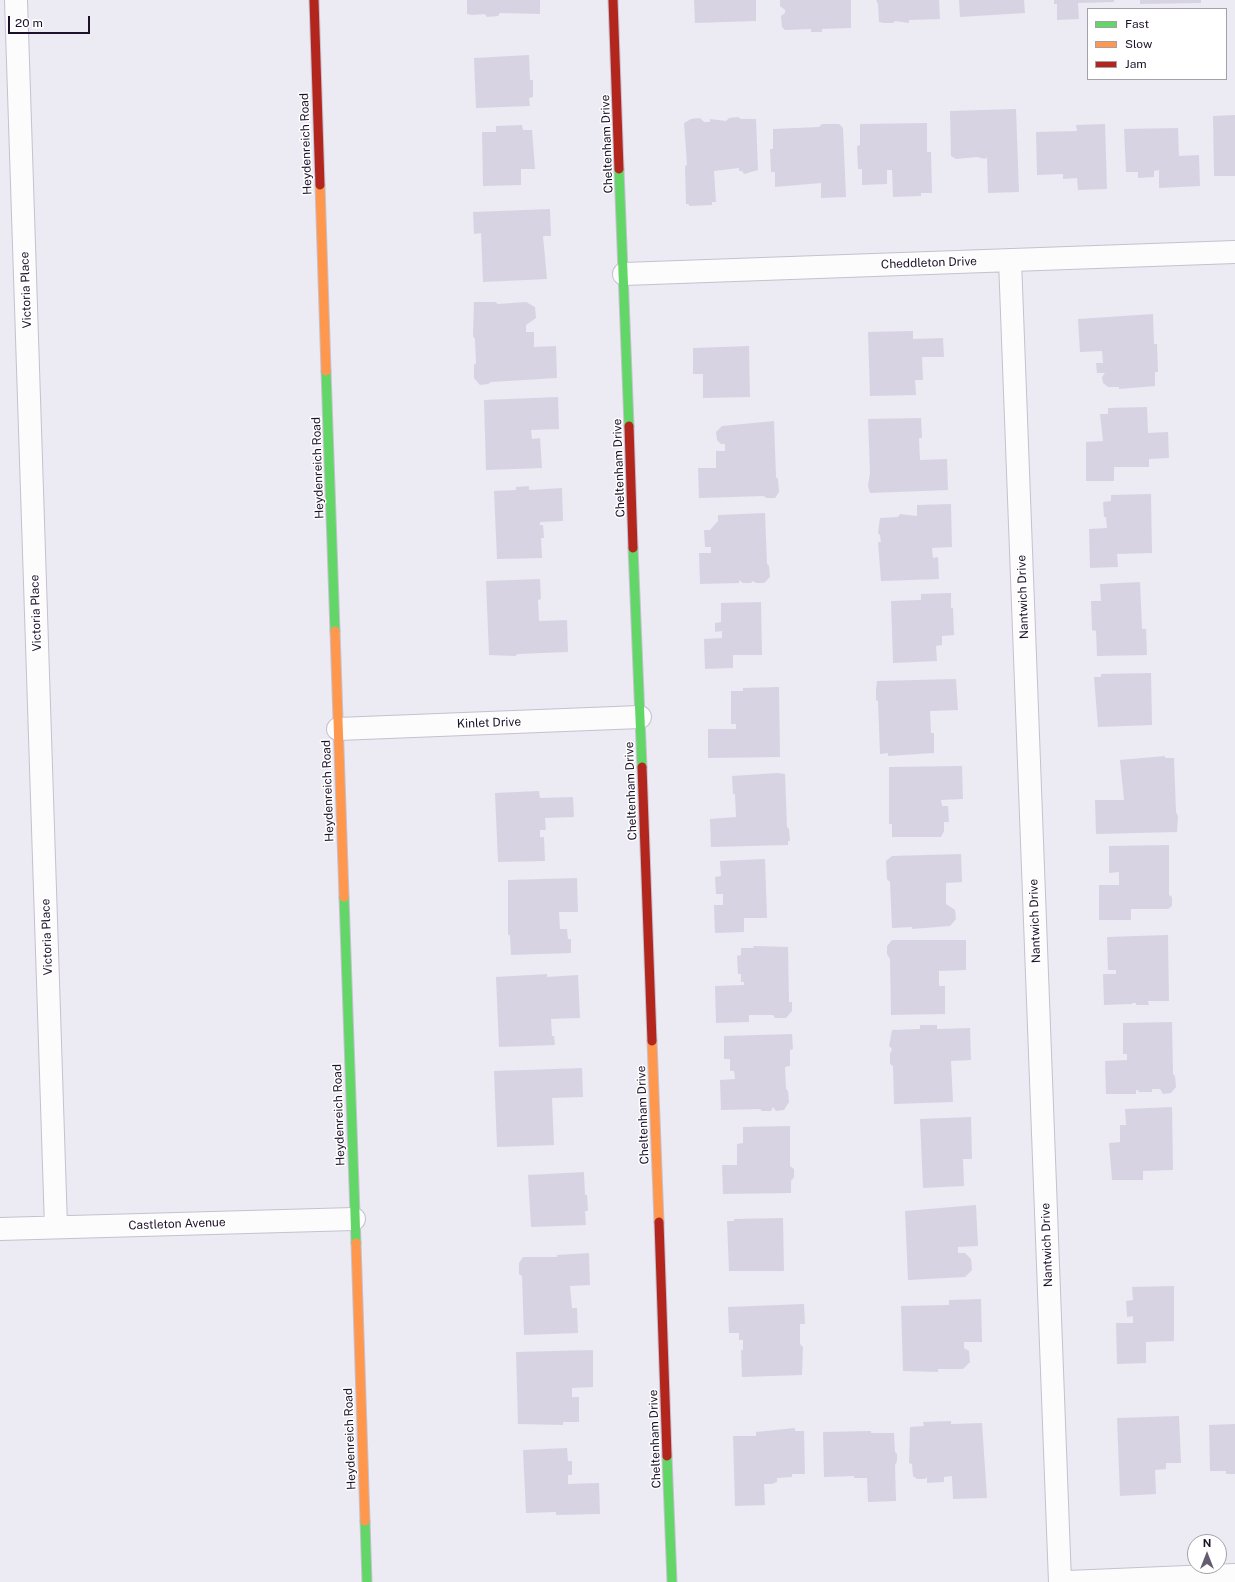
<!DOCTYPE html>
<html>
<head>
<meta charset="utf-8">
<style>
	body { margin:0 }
	#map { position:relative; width:1235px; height:1582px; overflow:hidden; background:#eceaf2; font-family:"Public Sans",sans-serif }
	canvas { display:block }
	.legend { position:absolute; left:1087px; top:8px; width:140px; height:72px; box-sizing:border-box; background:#fff; border:1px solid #a4a0a9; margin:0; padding:5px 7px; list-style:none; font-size:12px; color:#1b1129 }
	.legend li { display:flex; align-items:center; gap:8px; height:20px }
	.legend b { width:20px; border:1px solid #a4a0a9 }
	.north { position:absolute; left:1187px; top:1534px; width:40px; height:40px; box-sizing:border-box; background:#fff; border:1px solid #a4a0a9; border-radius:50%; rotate:0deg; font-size:11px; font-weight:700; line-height:16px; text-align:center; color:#1b1129 }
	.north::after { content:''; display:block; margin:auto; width:14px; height:18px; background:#645d6f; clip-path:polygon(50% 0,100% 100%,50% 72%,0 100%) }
	.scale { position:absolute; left:8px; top:16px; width:82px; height:18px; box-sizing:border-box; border:2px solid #1b1129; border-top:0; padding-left:5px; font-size:12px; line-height:14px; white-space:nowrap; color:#1b1129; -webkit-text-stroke:3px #fff; paint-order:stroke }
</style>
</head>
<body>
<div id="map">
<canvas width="1235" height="1582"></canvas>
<ul class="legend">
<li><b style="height:5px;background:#63d668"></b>Fast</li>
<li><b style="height:5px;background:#ff974d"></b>Slow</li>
<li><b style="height:5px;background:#b3261e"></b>Jam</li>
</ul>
<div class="north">N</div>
<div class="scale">20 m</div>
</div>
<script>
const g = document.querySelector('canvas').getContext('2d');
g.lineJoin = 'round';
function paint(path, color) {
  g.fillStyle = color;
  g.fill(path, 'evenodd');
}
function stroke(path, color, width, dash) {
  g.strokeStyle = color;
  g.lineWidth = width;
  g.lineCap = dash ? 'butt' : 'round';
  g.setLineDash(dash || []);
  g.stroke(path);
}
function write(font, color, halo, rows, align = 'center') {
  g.font = font + ' "Public Sans",sans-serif';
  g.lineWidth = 3;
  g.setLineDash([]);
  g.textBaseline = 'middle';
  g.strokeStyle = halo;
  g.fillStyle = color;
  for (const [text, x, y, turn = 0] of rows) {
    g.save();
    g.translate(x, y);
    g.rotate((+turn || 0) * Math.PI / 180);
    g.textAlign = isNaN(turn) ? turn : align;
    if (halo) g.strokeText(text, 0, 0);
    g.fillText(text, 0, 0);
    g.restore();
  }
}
paint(new Path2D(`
	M 467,0 L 540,0 L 540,14 L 500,13 L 498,16 L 487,17 L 485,14 L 472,15 L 467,14 Z
	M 694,0 L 756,0 L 756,21 L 695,23 Z
	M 780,0 L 851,0 L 851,28 L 822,29 L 822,32 L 811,32 L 811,29 L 785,30 L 782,27 L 781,16 L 785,13 L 785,10 L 780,6 Z
	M 876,0 L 939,0 L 940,19 L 909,20 L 909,23 L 895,21 L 893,23 L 884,23 L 879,22 L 878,4 Z
	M 959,0 L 1024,0 L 1025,13 L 960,17 Z
	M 1054,0 L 1114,0 L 1114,2 L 1078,3 L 1079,19 L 1057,20 L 1057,4 L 1054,4 Z
	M 1140,0 L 1201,0 L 1201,3 L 1140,4 Z
	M 529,55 L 530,80 L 533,80 L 533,97 L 529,98 L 530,106 L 476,108 L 474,58 Z
	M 1016,109 L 1019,192 L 988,193 L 987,157 L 985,159 L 977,157 L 956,159 L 951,156 L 950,111 Z
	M 1235,115 L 1235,176 L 1214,176 L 1213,116 Z
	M 738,117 L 741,119 L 756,119 L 758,170 L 744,174 L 742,171 L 739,171 L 739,168 L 714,171 L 716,202 L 712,202 L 712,205 L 689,206 L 689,204 L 686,204 L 685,166 L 687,165 L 684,123 L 691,119 L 700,118 L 704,122 L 710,122 L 710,119 L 726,121 L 729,118 Z
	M 927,123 L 927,152 L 931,152 L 932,193 L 921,193 L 921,196 L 893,197 L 892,170 L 887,170 L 887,184 L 862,185 L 862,169 L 858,169 L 857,146 L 860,145 L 860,124 Z
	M 822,124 L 839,124 L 843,128 L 846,197 L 821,198 L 821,183 L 775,187 L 775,172 L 771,172 L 770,149 L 773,149 L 773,129 L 819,127 Z
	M 1105,124 L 1107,189 L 1078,190 L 1077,178 L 1063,179 L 1063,174 L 1037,175 L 1036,132 L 1077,131 L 1076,125 Z
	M 522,125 L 523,130 L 532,130 L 535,169 L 521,169 L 521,185 L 483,186 L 482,132 L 496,132 L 496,126 Z
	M 1178,128 L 1179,156 L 1199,155 L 1200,186 L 1159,188 L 1159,170 L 1154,171 L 1154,177 L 1138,178 L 1138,172 L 1126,172 L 1124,129 Z
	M 550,209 L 551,236 L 543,236 L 547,279 L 483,282 L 481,233 L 474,234 L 473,212 Z
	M 474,302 L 495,302 L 498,304 L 526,302 L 535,307 L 536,318 L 526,325 L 526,332 L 534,332 L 534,347 L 556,346 L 557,378 L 491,382 L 488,384 L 480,385 L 474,378 L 474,365 L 476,363 L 475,339 L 473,336 Z
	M 1153,314 L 1154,344 L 1157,344 L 1158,372 L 1155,372 L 1155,386 L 1119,389 L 1119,387 L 1108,387 L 1103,383 L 1102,377 L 1105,373 L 1097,373 L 1096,363 L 1103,363 L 1102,351 L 1080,352 L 1078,319 Z
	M 913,331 L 913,339 L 943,338 L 944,357 L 922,357 L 923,380 L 915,380 L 916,395 L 870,396 L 868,332 Z
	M 749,346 L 750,397 L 703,398 L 703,374 L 693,374 L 693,348 Z
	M 558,397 L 559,429 L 531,430 L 532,439 L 540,438 L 542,468 L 486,470 L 484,400 Z
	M 1147,407 L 1148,433 L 1168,432 L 1169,458 L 1149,459 L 1149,467 L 1114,467 L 1114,481 L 1086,481 L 1086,442 L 1103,441 L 1100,414 L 1108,414 L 1108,408 Z
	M 921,418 L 922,438 L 919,438 L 920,460 L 947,459 L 948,490 L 870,493 L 868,486 L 870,473 L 868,419 Z
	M 774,421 L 776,477 L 778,479 L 779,492 L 775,498 L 766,498 L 764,496 L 699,498 L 698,468 L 716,468 L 716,451 L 725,451 L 725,444 L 721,444 L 717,440 L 716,432 L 722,426 Z
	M 529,486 L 529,490 L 562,488 L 563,521 L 540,522 L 540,525 L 543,525 L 544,538 L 541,538 L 542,558 L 497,559 L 494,491 L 516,490 L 516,487 Z
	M 1151,494 L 1152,553 L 1117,554 L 1118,567 L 1090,568 L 1089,529 L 1107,528 L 1106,517 L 1104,517 L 1103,502 L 1111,501 L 1111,495 Z
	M 951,504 L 952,547 L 932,548 L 933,558 L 938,557 L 939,579 L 881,581 L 878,542 L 881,542 L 880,535 L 878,533 L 880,518 L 898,517 L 900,514 L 917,516 L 917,505 Z
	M 765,513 L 767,564 L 769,566 L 770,577 L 764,583 L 756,583 L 753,581 L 751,583 L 743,583 L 739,580 L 739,583 L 700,584 L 699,553 L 711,553 L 711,547 L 705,547 L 704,530 L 710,530 L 718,521 L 718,515 Z
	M 540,579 L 541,599 L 538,600 L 539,621 L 567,620 L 568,652 L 518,654 L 515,656 L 489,655 L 486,581 Z
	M 1140,582 L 1142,629 L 1146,629 L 1147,655 L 1097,656 L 1096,631 L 1092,630 L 1091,601 L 1101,601 L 1100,584 Z
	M 951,593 L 951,608 L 953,608 L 954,635 L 942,636 L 942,645 L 936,646 L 937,661 L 893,663 L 891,601 L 921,600 L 921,594 Z
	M 761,602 L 762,655 L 733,655 L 733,668 L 705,669 L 704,639 L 722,638 L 722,631 L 715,632 L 715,623 L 721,622 L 721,603 Z
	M 1151,673 L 1152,725 L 1098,727 L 1094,677 L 1101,677 L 1101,674 Z
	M 956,679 L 958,710 L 930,711 L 931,733 L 934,733 L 934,753 L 888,756 L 888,753 L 880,754 L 878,701 L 876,700 L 876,689 L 877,681 Z
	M 779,687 L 780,757 L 708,758 L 708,729 L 736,729 L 736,724 L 731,724 L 731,691 L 743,691 L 743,688 Z
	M 1165,756 L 1165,758 L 1174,758 L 1176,812 L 1178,816 L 1177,832 L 1096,834 L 1095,800 L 1124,800 L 1120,760 Z
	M 962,766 L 963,799 L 941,800 L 942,806 L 948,806 L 949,822 L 944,822 L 944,831 L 941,837 L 892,837 L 892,824 L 889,824 L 889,767 Z
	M 777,773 L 785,774 L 787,827 L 789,829 L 790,841 L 788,841 L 788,845 L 711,847 L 710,819 L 736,817 L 735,794 L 733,794 L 732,776 Z
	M 539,791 L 540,798 L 573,797 L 574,817 L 545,818 L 546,830 L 540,830 L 540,837 L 544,837 L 545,861 L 498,862 L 495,793 Z
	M 1169,845 L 1169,895 L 1172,897 L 1172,906 L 1168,909 L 1131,909 L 1131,920 L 1099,920 L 1099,885 L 1119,885 L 1119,872 L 1109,873 L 1109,846 Z
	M 961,854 L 962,882 L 946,883 L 946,904 L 955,910 L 956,919 L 950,926 L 912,929 L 912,927 L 892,928 L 890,882 L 887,879 L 886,861 L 892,856 Z
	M 765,859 L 767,918 L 744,918 L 744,932 L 715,933 L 714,905 L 723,905 L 723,894 L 716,894 L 715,877 L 721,876 L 720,861 Z
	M 577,878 L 578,912 L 559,912 L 560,929 L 567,929 L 568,939 L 571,939 L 571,953 L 511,955 L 510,936 L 508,934 L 508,880 Z
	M 1168,935 L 1169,1001 L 1148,1001 L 1149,1005 L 1136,1005 L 1136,1003 L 1132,1003 L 1132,1004 L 1104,1005 L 1103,974 L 1116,974 L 1116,970 L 1108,970 L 1107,937 Z
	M 892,940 L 966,940 L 966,970 L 939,971 L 939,986 L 945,986 L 945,1014 L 891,1015 L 890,959 L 887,954 L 887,946 Z
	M 753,946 L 788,947 L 789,1002 L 792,1002 L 792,1011 L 786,1018 L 775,1018 L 773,1015 L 749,1015 L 749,1022 L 716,1023 L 715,986 L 744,985 L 744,982 L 741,982 L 741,974 L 738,974 L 737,956 L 741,955 L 741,948 L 754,948 Z
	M 547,974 L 547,977 L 578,975 L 580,1018 L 551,1019 L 552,1036 L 554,1036 L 555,1045 L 499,1047 L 496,977 Z
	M 1172,1022 L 1173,1074 L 1175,1076 L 1176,1087 L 1171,1093 L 1163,1094 L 1160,1089 L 1152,1089 L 1152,1092 L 1139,1092 L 1138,1090 L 1136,1090 L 1136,1094 L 1106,1094 L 1105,1061 L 1127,1060 L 1127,1054 L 1123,1054 L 1123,1023 Z
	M 920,1025 L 937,1025 L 937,1029 L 970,1028 L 971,1060 L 951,1061 L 953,1102 L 894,1104 L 893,1066 L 890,1064 L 890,1054 L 892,1049 L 889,1046 L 892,1030 L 920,1029 Z
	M 792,1034 L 793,1049 L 790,1050 L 790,1066 L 785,1067 L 786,1089 L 788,1091 L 789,1102 L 784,1110 L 776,1111 L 773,1107 L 771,1111 L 762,1111 L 760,1109 L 721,1110 L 720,1080 L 735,1079 L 734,1071 L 730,1071 L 730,1059 L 724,1059 L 724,1036 Z
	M 582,1068 L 583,1097 L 552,1098 L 554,1145 L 497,1147 L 494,1071 Z
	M 1172,1107 L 1173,1170 L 1143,1171 L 1143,1180 L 1112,1180 L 1109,1143 L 1120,1142 L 1120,1125 L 1126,1125 L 1125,1109 Z
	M 971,1117 L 972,1159 L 963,1159 L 964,1186 L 923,1188 L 920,1119 Z
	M 790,1126 L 790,1166 L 794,1169 L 794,1177 L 791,1181 L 791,1193 L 723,1194 L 722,1165 L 737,1165 L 737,1144 L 743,1143 L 743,1127 Z
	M 584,1172 L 585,1195 L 587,1195 L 588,1211 L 585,1211 L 586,1225 L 531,1227 L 528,1175 Z
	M 976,1205 L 978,1246 L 958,1247 L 958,1253 L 965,1253 L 971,1259 L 972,1270 L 965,1277 L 908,1280 L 905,1211 Z
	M 783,1218 L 784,1271 L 729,1271 L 727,1221 L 734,1221 L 734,1219 Z
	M 589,1253 L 590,1285 L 570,1286 L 572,1308 L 577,1308 L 578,1333 L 524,1335 L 522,1276 L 519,1274 L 519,1263 L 523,1257 L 557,1257 L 557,1255 Z
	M 1174,1286 L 1174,1341 L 1146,1342 L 1146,1363 L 1117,1364 L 1116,1323 L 1133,1323 L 1133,1316 L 1127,1317 L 1126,1301 L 1133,1300 L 1132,1287 Z
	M 981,1299 L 982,1342 L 964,1342 L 964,1348 L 969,1351 L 970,1362 L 963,1369 L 938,1369 L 938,1372 L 903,1371 L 901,1306 L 949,1305 L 949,1300 Z
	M 804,1304 L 805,1324 L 800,1324 L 800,1344 L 803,1347 L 802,1375 L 742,1377 L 741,1350 L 743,1350 L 743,1340 L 739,1340 L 739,1333 L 729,1333 L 728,1307 Z
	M 593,1350 L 593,1387 L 572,1388 L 572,1397 L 579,1397 L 579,1422 L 563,1422 L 563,1425 L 518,1424 L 516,1352 Z
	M 1179,1416 L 1181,1463 L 1166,1463 L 1166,1469 L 1155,1470 L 1156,1494 L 1120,1496 L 1117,1418 Z
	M 951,1421 L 951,1424 L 982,1423 L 987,1498 L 953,1499 L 952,1476 L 944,1477 L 944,1482 L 927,1483 L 927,1477 L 925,1479 L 917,1479 L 913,1476 L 912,1464 L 909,1463 L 910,1427 L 924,1426 L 923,1422 Z
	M 1235,1424 L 1235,1474 L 1226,1474 L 1226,1471 L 1210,1471 L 1209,1425 Z
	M 795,1428 L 795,1431 L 804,1431 L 805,1474 L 792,1474 L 792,1477 L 777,1478 L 777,1482 L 772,1484 L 764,1484 L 765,1505 L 735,1506 L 733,1436 L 756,1436 L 756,1432 Z
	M 871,1431 L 871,1433 L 894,1433 L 895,1452 L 897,1454 L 897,1461 L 895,1465 L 896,1501 L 868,1502 L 867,1478 L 854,1478 L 854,1476 L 824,1477 L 823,1432 Z
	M 567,1448 L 568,1461 L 572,1461 L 572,1475 L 568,1475 L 568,1484 L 599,1483 L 600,1514 L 556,1515 L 556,1512 L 526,1513 L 523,1450 Z`), '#d8d3e3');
const street = new Path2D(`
	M 16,0 L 56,1227
	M 1010,260 L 1060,1582
	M 624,274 L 1235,252
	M 338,729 L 640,717
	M 0,1229 L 354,1219
	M 1068,1582 L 1235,1575`);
const fast = new Path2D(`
	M 619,169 L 629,426
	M 326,371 L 335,631
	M 633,548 L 642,767
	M 344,897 L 356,1243
	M 667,1456 L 672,1582
	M 365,1521 L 367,1582`);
const slow = new Path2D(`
	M 320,185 L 326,371
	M 335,631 L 344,897
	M 652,1041 L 659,1222
	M 356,1243 L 365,1521`);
const jam = new Path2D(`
	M 314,0 L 320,185
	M 613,0 L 619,169
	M 629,426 L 633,548
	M 642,767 L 652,1041
	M 659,1222 L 667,1456`);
stroke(street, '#c6c0d0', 24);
stroke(fast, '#c6c0d0', 11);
stroke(slow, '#c6c0d0', 11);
stroke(jam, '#c6c0d0', 11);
stroke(street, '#fcfcfd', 22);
stroke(fast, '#63d668', 9);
stroke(slow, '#ff974d', 9);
stroke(jam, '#b3261e', 9);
write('12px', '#1b1129', '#fff', [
	["Heydenreich Road",306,144,-92],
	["Cheltenham Drive",607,144,-92],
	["Cheddleton Drive",929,263,-2],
	["Victoria Place",26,290,-92],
	["Heydenreich Road",318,468,-92],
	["Cheltenham Drive",619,468,-92],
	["Nantwich Drive",1023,597,-92],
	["Victoria Place",36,613,-92],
	["Kinlet Drive",489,723,-2],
	["Heydenreich Road",328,791,-92],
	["Cheltenham Drive",631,791,-92],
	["Nantwich Drive",1035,921,-92],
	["Victoria Place",47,937,-92],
	["Heydenreich Road",339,1115,-92],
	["Cheltenham Drive",643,1115,-92],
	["Castleton Avenue",177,1224,-2],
	["Nantwich Drive",1047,1245,-92],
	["Heydenreich Road",350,1439,-92],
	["Cheltenham Drive",655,1439,-92]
]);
</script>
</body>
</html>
